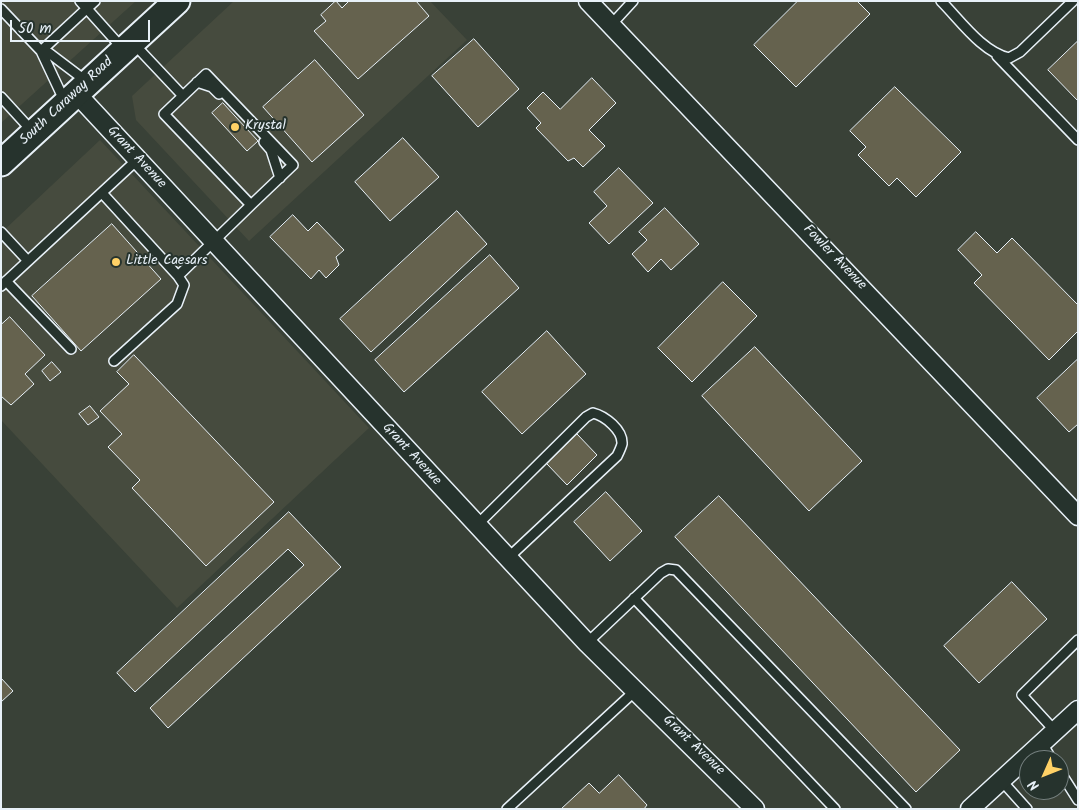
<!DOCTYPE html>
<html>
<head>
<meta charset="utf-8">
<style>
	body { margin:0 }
	#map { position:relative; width:1079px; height:810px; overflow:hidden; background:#394137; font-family:Kalam,sans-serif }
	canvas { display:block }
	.frame { position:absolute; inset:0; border:2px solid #e8f1f8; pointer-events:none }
	.north { position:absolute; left:1019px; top:750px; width:50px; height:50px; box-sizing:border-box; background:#26332d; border:1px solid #747f7e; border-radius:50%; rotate:226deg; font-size:14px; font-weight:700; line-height:20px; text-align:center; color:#e8f1f8 }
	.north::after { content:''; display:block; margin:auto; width:18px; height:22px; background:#ffd166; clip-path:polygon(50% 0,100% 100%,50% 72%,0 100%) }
	.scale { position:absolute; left:10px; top:20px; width:140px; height:22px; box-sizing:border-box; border:2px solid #e8f1f8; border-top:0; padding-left:6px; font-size:15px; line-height:18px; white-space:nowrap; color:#e8f1f8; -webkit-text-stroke:4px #26332d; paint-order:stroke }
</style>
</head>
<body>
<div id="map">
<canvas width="1079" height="810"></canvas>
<div class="frame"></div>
<div class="north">N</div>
<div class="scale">50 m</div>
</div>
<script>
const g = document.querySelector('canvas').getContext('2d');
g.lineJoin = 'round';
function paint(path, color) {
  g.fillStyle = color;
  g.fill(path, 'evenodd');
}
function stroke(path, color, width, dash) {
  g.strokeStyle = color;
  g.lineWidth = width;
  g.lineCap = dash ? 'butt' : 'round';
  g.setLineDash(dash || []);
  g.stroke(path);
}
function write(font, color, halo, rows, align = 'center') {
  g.font = font + ' Kalam,sans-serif';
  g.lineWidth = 4;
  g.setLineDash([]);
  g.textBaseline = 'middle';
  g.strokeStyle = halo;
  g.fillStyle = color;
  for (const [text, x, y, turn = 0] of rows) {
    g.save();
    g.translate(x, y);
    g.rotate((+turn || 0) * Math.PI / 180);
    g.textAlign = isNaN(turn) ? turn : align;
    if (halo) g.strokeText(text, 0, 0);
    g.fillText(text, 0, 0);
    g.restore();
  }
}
paint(new Path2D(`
	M 1,1 L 136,1 L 1,123 Z
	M 234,1 L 430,1 L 467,40 L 249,241 L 136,120 L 132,96 Z
	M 100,140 L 369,428 L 177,608 L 1,420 L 1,233 Z`), '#464b3e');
const building = new Path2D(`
	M 336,1 L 342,8 L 349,1 L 416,1 L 429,16 L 358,79 L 314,31 L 326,21 L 321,15 Z
	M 798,1 L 857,1 L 870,14 L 796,87 L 754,45 Z
	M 474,39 L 519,89 L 478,127 L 432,76 Z
	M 1078,41 L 1078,101 L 1048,70 Z
	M 315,60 L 364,115 L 312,162 L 263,107 Z
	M 592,78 L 616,103 L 589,130 L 605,146 L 583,167 L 574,158 L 568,161 L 536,128 L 541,123 L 527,108 L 543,92 L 560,109 Z
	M 895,87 L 961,152 L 916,197 L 897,178 L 889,186 L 858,155 L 866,147 L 850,131 Z
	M 223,103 L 258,141 L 247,151 L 212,113 Z
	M 403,138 L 439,177 L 390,221 L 355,182 Z
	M 619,168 L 653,203 L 609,244 L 589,223 L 607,206 L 594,192 Z
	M 665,208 L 699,244 L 671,270 L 661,259 L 648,272 L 632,254 L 647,240 L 639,232 Z
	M 457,211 L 487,244 L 371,352 L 340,319 Z
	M 293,215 L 308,231 L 317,222 L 344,250 L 336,257 L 339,265 L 326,278 L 319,270 L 311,279 L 270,237 Z
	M 112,224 L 161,279 L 81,351 L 32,296 Z
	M 976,232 L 997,253 L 1012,238 L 1078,305 L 1078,331 L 1049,360 L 974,283 L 982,275 L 958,250 Z
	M 490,255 L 519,288 L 404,392 L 375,360 Z
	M 723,282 L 757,316 L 692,382 L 658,348 Z
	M 10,317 L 45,355 L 25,374 L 34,384 L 11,405 L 1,396 L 1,325 Z
	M 547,331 L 586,374 L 522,434 L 482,392 Z
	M 755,347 L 862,461 L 809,511 L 702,396 Z
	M 134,355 L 274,502 L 206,566 L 132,488 L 140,480 L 108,447 L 122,434 L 100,411 L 129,384 L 117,372 Z
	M 1078,359 L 1078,424 L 1069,432 L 1037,398 Z
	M 52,362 L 61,372 L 50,381 L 42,371 Z
	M 90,406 L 99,417 L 88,425 L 79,414 Z
	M 577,434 L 597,455 L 567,485 L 547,464 Z
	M 606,492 L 642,531 L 610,561 L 574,522 Z
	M 719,496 L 960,750 L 916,792 L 675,537 Z
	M 289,512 L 341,567 L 168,728 L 150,708 L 304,565 L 288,549 L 135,692 L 117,673 Z
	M 1012,582 L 1047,619 L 979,683 L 944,646 Z
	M 1,678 L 13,691 L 1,702 Z
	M 619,775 L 647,805 L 644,809 L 561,809 L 589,783 L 599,793 Z`);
paint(building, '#65624e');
stroke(building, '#e8f1f8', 1);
const lane = new Path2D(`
	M 80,1 L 123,49
	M 941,1 C 960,20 982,52 1009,58 L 1020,52 L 1073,1
	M 1,9 L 41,51 L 65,102
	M 611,25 L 633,1
	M 134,44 L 183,96
	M 41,51 L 95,1
	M 41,51 L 49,53 L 86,81
	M 997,56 L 1078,140
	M 206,74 L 293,165 L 251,205 L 164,114 Z
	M 197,82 L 212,87 L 219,94
	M 1,97 L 33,132
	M 264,142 L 271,150 L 280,178
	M 102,193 L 178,276 L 184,285 L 177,304 L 114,361
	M 1,232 L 28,261
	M 178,276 L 251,205
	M 6,281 L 71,349
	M 1,286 L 138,159
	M 477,525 L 586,417 L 593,413 C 605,416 623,430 622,444 C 621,448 619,452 617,456 L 508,558
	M 634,598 L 835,809
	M 587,643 L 661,573 L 668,569 L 676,570 L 906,809
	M 1055,731 L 1022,695 L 1078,640
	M 1042,743 L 1052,760
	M 1059,770 L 1078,800
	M 1001,780 L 1027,809
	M 507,809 L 635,691`);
const street = new Path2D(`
	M 588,1 L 1078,516
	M 76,93 L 587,643 L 755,809
	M 970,809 L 1078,710`);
const secondary = new Path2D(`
	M 1,163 L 177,1`);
stroke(lane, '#e8f1f8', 12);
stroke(street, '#e8f1f8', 21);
stroke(secondary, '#e8f1f8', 29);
stroke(lane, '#26332d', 9);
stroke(street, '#26332d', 18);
stroke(secondary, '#26332d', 25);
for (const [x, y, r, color] of [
	[235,127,5,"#ffd166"],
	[116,262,5,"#ffd166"]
]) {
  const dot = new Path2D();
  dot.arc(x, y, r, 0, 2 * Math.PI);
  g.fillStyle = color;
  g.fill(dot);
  stroke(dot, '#26332d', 2);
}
write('14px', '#e8f1f8', '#26332d', [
	["South Caraway Road",67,102,-43],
	["Grant Avenue",136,158,47],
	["Fowler Avenue",834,258,46],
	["Grant Avenue",411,455,47],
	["Grant Avenue",693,746,44]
]);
write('14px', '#e8f1f8', '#26332d', [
	["Krystal",245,127],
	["Little Caesars",126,262]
], 'left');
</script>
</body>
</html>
